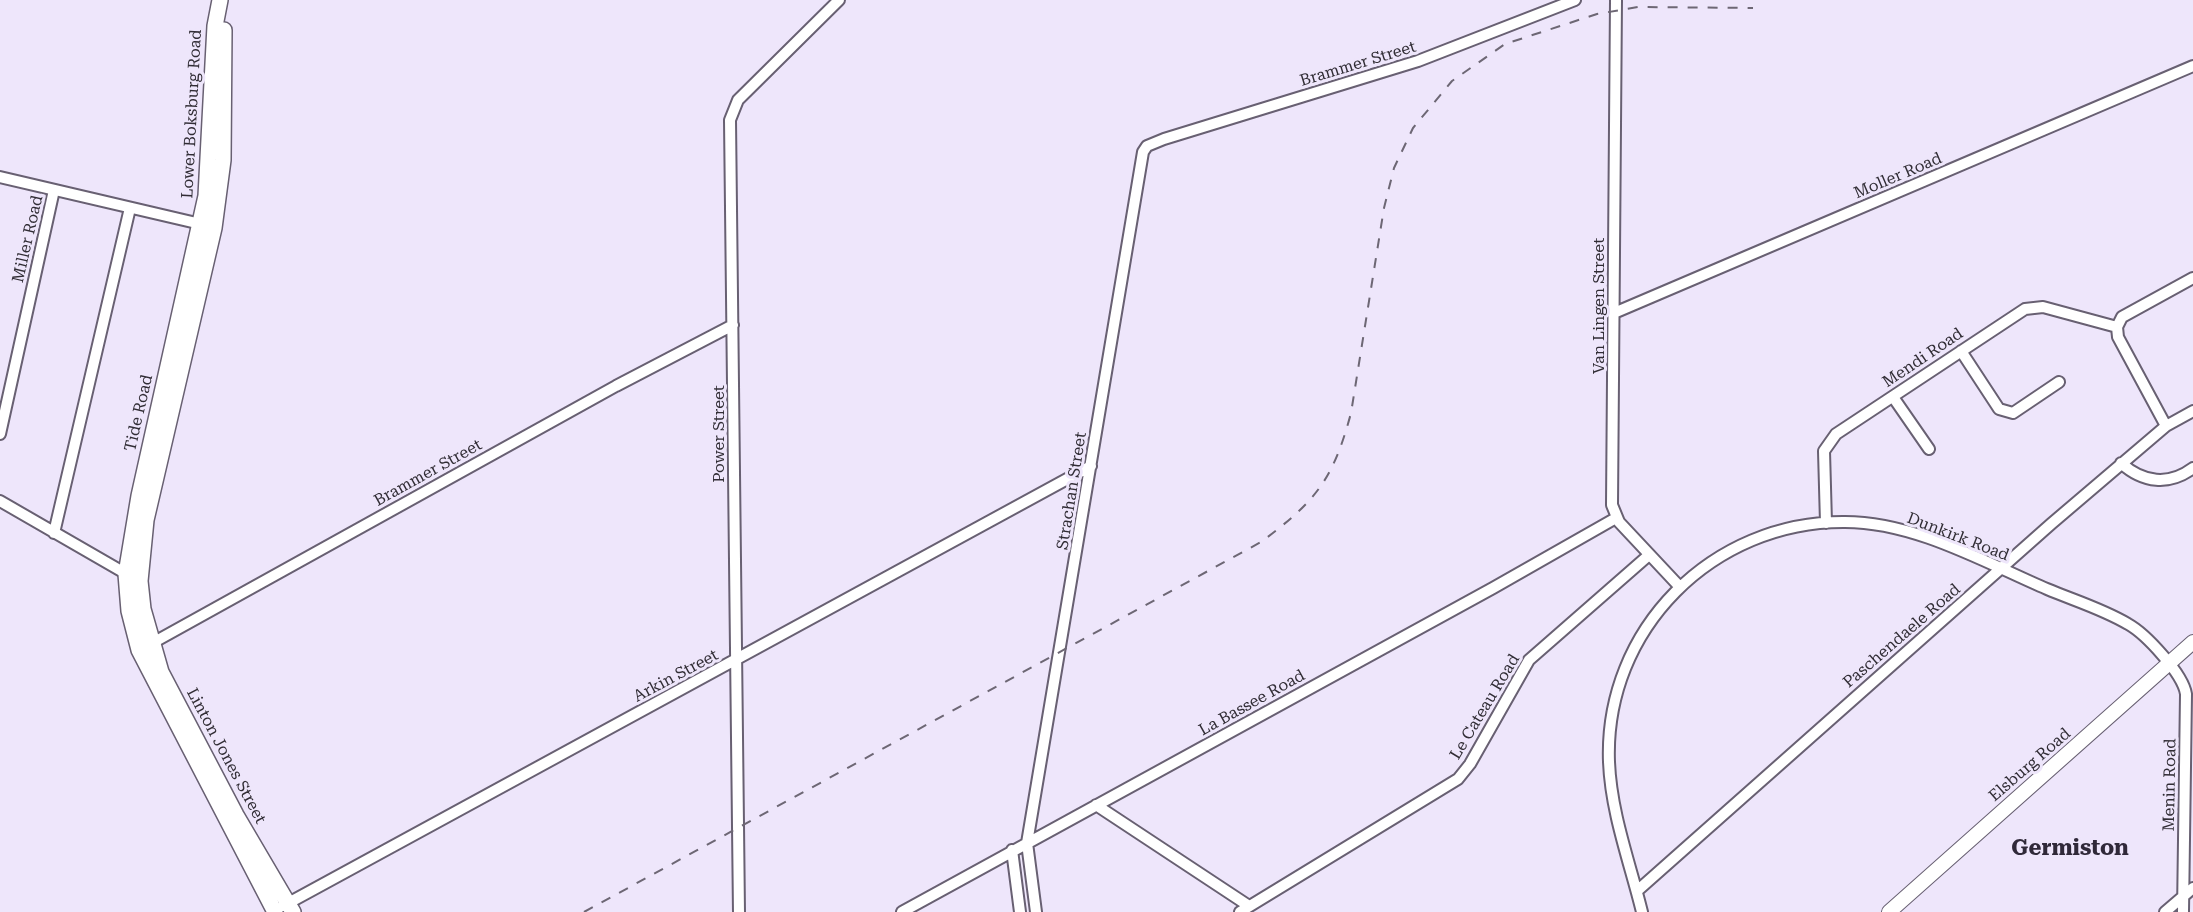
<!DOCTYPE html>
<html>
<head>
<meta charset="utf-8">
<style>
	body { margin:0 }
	canvas { display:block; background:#eee6fb }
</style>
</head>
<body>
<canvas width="2193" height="912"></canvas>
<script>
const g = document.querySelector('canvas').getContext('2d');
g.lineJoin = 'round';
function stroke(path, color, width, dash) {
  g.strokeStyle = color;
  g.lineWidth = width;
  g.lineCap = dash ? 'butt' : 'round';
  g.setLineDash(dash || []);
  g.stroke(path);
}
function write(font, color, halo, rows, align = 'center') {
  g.font = font + ' "Roboto Serif",serif';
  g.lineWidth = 6;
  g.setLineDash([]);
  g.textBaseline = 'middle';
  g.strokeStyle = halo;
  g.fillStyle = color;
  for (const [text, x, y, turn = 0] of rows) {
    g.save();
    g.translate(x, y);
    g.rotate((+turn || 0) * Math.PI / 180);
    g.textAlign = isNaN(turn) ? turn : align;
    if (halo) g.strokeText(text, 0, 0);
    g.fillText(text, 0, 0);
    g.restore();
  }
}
const minor = new Path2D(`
	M 1616,0 L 1612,505 L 1619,522 L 1679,586
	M 0,177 L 205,225
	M 1614,313 L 2193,66
	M 1961,351 L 1999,409 L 2013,413 L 2059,382
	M 1893,397 L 1929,449
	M 2166,426 L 2118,337 L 2117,327 L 2122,317 L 2193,278
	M 0,434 L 54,190
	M 2121,463 C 2143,483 2169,486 2193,468
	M 0,501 L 130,576
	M 1826,523 L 1824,451 L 1836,434 L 2025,309 L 2043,307 L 2117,327
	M 54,533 L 130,208
	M 147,646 L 616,386 L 733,325
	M 1096,805 L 1249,906
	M 1012,850 L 1020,912
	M 1637,891 L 2051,524 L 2166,426 L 2193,411
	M 283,906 L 1091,466
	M 739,912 L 730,120 L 738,100 L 839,0
	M 902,912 L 1493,588 L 1616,518
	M 1036,912 L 1027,843 L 1143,152 L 1147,146 L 1164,139 L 1418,61 L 1575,0
	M 1240,912 L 1458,779 L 1470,764 L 1529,660 L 1649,555
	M 1642,912 C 1630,863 1611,813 1609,762 C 1604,629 1713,521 1845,522 C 1915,522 1984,562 2047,589 C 2073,600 2103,609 2128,624 C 2146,634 2183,674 2186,694 L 2183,912
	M 2165,912 L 2193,888`);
const secondary = new Path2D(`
	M 1889,912 L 2193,642`);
const primary = new Path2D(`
	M 220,0 L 215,26 L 206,196 L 139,496 L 126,574 L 129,611 L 139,650 L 275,912
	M 224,30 L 223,160 L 214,228 L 146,520 L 140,581 L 143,609 L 161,672 L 236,815 L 293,912`);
stroke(minor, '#686072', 14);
stroke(secondary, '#686072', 16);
stroke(primary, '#686072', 18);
stroke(minor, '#fff', 10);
stroke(secondary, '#fff', 14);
stroke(primary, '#fff', 15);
stroke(new Path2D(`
	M 584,912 L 1261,542 C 1316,501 1333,480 1351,413 L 1384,208 L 1394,168 L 1413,128 L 1452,81 L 1505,44 L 1597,14 L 1638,7 L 1753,8`), '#6d6774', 2, [10, 10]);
write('16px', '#312d35', '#eee6fb', [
	["Brammer Street",1358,64,-17],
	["Lower Boksburg Road",192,114,-87],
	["Moller Road",1898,176,-23],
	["Miller Road",28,239,-77],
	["Van Lingen Street",1599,306,-90],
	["Mendi Road",1923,358,-34],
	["Tide Road",139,413,-77],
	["Power Street",719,434,-90],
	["Brammer Street",428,473,-29],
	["Strachan Street",1072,491,-81],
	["Dunkirk Road",1958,537,21],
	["Paschendaele Road",1902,636,-41],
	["Arkin Street",676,676,-28],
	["La Bassee Road",1252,703,-29],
	["Le Cateau Road",1485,707,-59],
	["Linton Jones Street",226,756,62],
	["Elsburg Road",2030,765,-41],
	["Menin Road",2170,785,-89]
]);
write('bold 22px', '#302939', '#eee6fb', [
	["Germiston",2070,849]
]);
</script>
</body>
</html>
